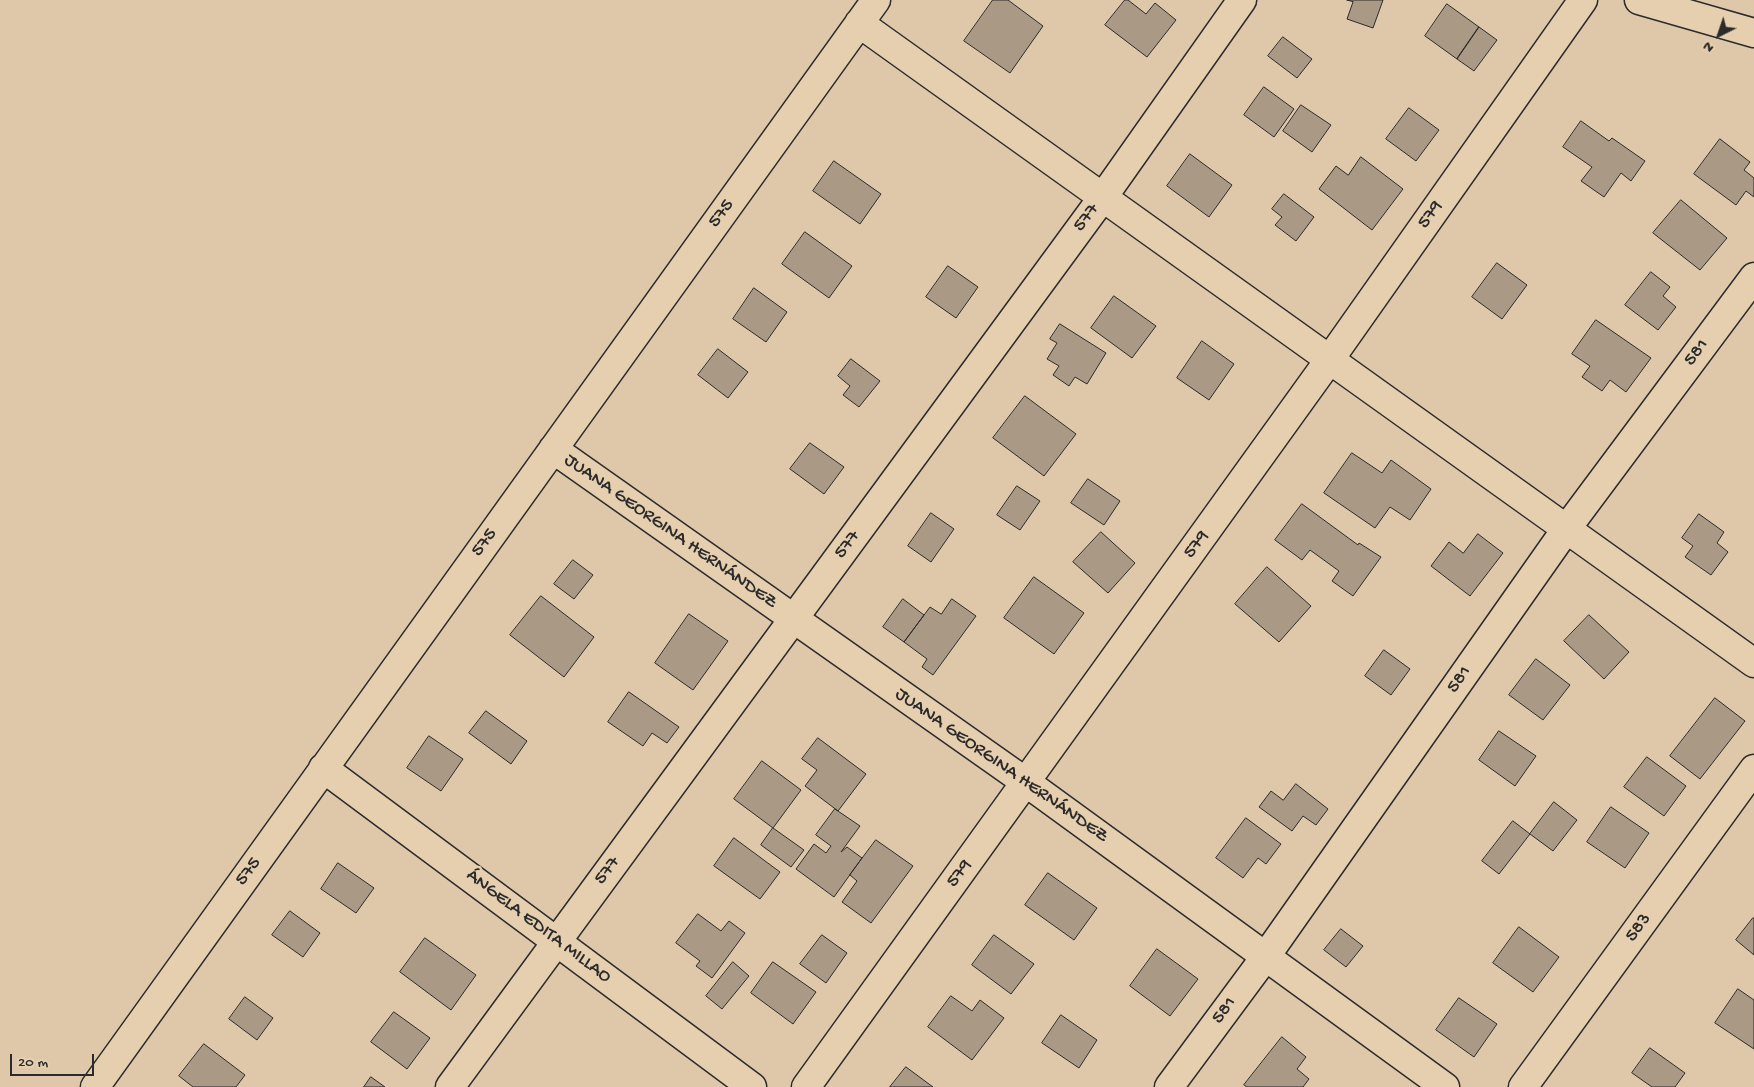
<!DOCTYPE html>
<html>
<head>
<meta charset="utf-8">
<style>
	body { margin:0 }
	#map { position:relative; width:1754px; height:1087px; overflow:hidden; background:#dfc8aa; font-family:"Gochi Hand",sans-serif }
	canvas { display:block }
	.north { position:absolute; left:1694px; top:10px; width:50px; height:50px; -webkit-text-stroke:4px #e6cfaf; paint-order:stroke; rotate:221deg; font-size:14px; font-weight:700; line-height:20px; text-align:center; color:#2b2b2b }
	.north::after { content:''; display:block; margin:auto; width:18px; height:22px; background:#2b2b2b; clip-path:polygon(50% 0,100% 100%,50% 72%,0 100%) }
	.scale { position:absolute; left:10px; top:1054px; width:84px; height:22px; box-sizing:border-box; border:2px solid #2b2b2b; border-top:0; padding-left:6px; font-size:15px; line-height:18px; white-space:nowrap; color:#2b2b2b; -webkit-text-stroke:4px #e6cfaf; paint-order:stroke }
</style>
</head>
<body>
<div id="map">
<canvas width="1754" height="1087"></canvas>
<div class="north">N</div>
<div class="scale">20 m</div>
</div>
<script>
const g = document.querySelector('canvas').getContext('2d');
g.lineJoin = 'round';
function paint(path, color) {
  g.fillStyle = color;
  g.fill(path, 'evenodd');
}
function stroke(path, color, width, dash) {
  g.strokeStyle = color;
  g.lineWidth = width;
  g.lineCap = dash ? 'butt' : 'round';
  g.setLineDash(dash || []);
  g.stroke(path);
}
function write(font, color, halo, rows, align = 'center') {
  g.font = font + ' "Gochi Hand",sans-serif';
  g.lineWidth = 5;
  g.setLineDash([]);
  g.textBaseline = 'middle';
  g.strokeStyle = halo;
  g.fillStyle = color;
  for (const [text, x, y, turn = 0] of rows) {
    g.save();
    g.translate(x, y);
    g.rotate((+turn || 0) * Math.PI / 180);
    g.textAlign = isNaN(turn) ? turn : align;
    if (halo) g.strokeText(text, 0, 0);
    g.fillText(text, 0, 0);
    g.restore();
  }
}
const building = new Path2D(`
	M 993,0 L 1008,0 L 1043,26 L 1010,73 L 964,41 Z
	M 1125,0 L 1128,0 L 1146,14 L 1155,3 L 1176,20 L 1147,57 L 1105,25 Z
	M 1347,0 L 1383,0 L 1373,28 L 1347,19 L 1353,2 Z
	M 1447,4 L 1479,27 L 1457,59 L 1425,36 Z
	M 1479,27 L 1497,40 L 1474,71 L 1457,59 Z
	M 1283,37 L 1312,59 L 1297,78 L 1268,56 Z
	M 1264,87 L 1294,109 L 1274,137 L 1244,115 Z
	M 1301,105 L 1331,125 L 1312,152 L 1283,131 Z
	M 1409,108 L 1439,130 L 1416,161 L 1386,139 Z
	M 1581,121 L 1609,141 L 1612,138 L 1645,161 L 1631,181 L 1621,173 L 1604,197 L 1581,181 L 1592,167 L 1563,147 Z
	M 1720,139 L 1750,162 L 1744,170 L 1754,178 L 1754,197 L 1746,191 L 1736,205 L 1694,174 Z
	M 1190,154 L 1232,185 L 1209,217 L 1167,186 Z
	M 1361,157 L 1403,189 L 1372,230 L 1319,189 L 1336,166 L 1348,175 Z
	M 834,161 L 881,194 L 860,224 L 813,191 Z
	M 1284,194 L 1314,217 L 1296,241 L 1275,225 L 1282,217 L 1272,209 Z
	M 1681,200 L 1727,238 L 1700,270 L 1653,233 Z
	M 805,232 L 852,266 L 829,298 L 782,264 Z
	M 1497,263 L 1527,285 L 1502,319 L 1472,297 Z
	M 948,266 L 978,287 L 956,318 L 926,297 Z
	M 1651,272 L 1670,287 L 1663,296 L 1676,307 L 1658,330 L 1625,305 Z
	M 754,288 L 787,312 L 766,342 L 733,319 Z
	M 1114,296 L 1156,326 L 1132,358 L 1091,328 Z
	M 1596,320 L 1651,358 L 1626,392 L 1610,380 L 1602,391 L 1582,377 L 1590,366 L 1572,354 Z
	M 1060,324 L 1106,353 L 1087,384 L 1075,377 L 1069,386 L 1053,375 L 1059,366 L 1047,359 L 1057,343 L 1050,339 Z
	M 1202,341 L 1234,364 L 1209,400 L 1177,378 Z
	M 718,349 L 748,372 L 728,398 L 698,375 Z
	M 851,359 L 880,381 L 859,407 L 843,395 L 850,386 L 838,376 Z
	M 1025,396 L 1076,434 L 1044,476 L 993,438 Z
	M 810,443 L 844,467 L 824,494 L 790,469 Z
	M 1352,453 L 1382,473 L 1391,460 L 1431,489 L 1410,520 L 1390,507 L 1375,528 L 1324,493 Z
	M 1088,479 L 1120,501 L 1104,525 L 1071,503 Z
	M 1017,486 L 1040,501 L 1020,530 L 997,515 Z
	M 1302,504 L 1358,545 L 1359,543 L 1381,557 L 1353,596 L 1332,581 L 1339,571 L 1310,550 L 1302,560 L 1275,540 Z
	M 931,513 L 954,529 L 931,562 L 908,546 Z
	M 1699,514 L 1724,532 L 1717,543 L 1728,552 L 1711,575 L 1685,557 L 1693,546 L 1682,538 Z
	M 1101,532 L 1135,563 L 1108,593 L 1073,562 Z
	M 1478,534 L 1503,553 L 1470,596 L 1431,566 L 1449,542 L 1463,553 Z
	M 573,560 L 593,575 L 574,599 L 554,584 Z
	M 1267,567 L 1311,606 L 1279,642 L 1235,604 Z
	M 1034,577 L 1084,613 L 1054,654 L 1004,618 Z
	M 541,596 L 594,637 L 564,677 L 510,635 Z
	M 903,599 L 924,615 L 904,642 L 883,627 Z
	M 952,599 L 976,616 L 933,675 L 922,667 L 927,659 L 904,642 L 930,607 L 941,614 Z
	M 689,614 L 728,641 L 693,690 L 655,663 Z
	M 1589,615 L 1629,652 L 1604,679 L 1564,641 Z
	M 1384,650 L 1410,669 L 1391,695 L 1365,676 Z
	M 1536,659 L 1570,685 L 1543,720 L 1509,695 Z
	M 629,692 L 679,727 L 667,743 L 652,733 L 643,746 L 608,722 Z
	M 1715,698 L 1745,721 L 1700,779 L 1670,756 Z
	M 486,711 L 527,741 L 511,764 L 469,733 Z
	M 1499,731 L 1536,756 L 1515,786 L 1479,760 Z
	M 429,736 L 463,759 L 441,791 L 407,768 Z
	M 818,738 L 866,774 L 838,811 L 805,786 L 817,770 L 802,759 Z
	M 1647,757 L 1686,786 L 1664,816 L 1624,787 Z
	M 762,761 L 801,790 L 773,828 L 734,799 Z
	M 1296,784 L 1328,809 L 1316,825 L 1303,816 L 1292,831 L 1259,807 L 1271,791 L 1283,800 Z
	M 1554,802 L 1577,820 L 1553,851 L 1530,834 Z
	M 1611,807 L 1649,833 L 1625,868 L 1587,842 Z
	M 835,809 L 860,826 L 841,852 L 847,847 L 862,858 L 834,897 L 796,869 L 814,844 L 826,853 L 831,846 L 816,835 Z
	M 1246,818 L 1281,844 L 1266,864 L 1258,858 L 1243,878 L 1216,858 Z
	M 1513,821 L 1530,834 L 1499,874 L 1482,861 Z
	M 773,828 L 804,850 L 791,867 L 761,845 Z
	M 734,838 L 780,872 L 760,899 L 714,866 Z
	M 876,840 L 913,866 L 871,923 L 842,902 L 857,881 L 850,875 Z
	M 338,863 L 374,888 L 356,913 L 321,889 Z
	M 1048,873 L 1097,908 L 1074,940 L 1025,905 Z
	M 290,911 L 320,933 L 303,957 L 272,935 Z
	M 698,914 L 721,931 L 729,921 L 745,933 L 712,978 L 696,966 L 700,961 L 676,943 Z
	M 1753,918 L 1754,918 L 1754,955 L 1736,940 Z
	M 1519,927 L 1559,957 L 1533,992 L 1493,963 Z
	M 1341,929 L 1363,946 L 1346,967 L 1324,950 Z
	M 822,935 L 847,953 L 826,983 L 800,964 Z
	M 994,935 L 1034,964 L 1011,994 L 972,965 Z
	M 425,938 L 476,975 L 451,1010 L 400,972 Z
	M 1157,949 L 1198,979 L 1170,1016 L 1130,986 Z
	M 733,962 L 749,976 L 722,1009 L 706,996 Z
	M 773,962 L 816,992 L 793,1024 L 751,993 Z
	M 1738,989 L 1754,1000 L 1754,1049 L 1715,1023 Z
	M 951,996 L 972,1011 L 980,1000 L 1004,1018 L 972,1060 L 928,1027 Z
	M 245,997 L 273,1018 L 257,1040 L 229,1019 Z
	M 1459,998 L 1497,1024 L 1474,1057 L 1436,1030 Z
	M 394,1012 L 430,1038 L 407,1069 L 371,1042 Z
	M 1061,1015 L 1097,1040 L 1079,1068 L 1042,1043 Z
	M 1282,1037 L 1306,1057 L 1297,1069 L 1309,1079 L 1303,1087 L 1247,1087 L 1244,1085 Z
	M 204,1044 L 245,1075 L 236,1087 L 193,1087 L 179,1076 Z
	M 1650,1048 L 1685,1073 L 1675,1087 L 1652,1087 L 1632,1073 Z
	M 906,1067 L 933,1087 L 890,1087 Z
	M 371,1077 L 385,1087 L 364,1087 Z`);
paint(building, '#aa9a85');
stroke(building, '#2b2b2b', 1);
const street = new Path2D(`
	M 1639,0 L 1754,33
	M 859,23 L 1754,663
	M 553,449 L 1027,783 L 1445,1087
	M 323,768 L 752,1087
	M 95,1087 L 876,0
	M 450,1087 L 1103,197 L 1242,0
	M 806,1087 L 1330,359 L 1583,0
	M 1169,1087 L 1266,956 L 1567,528 L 1754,277
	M 1523,1087 L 1754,769`);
stroke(street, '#2b2b2b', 31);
stroke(street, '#e6cfaf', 28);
write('19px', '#2b2b2b', '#e6cfaf', [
	["575",722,214,-54],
	["579",1431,215,-55],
	["577",1087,218,-54],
	["581",1697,353,-53],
	["JUANA GEORGINA HERNÁNDEZ",670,532,35],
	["575",485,543,-54],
	["577",848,545,-54],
	["579",1197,545,-54],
	["581",1460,680,-55],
	["JUANA GEORGINA HERNÁNDEZ",1001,766,35],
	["577",608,871,-54],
	["575",249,872,-54],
	["579",960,874,-54],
	["ÁNGELA EDITA MILLAO",538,927,37],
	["583",1639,928,-54],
	["581",1225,1011,-54]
]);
</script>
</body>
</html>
